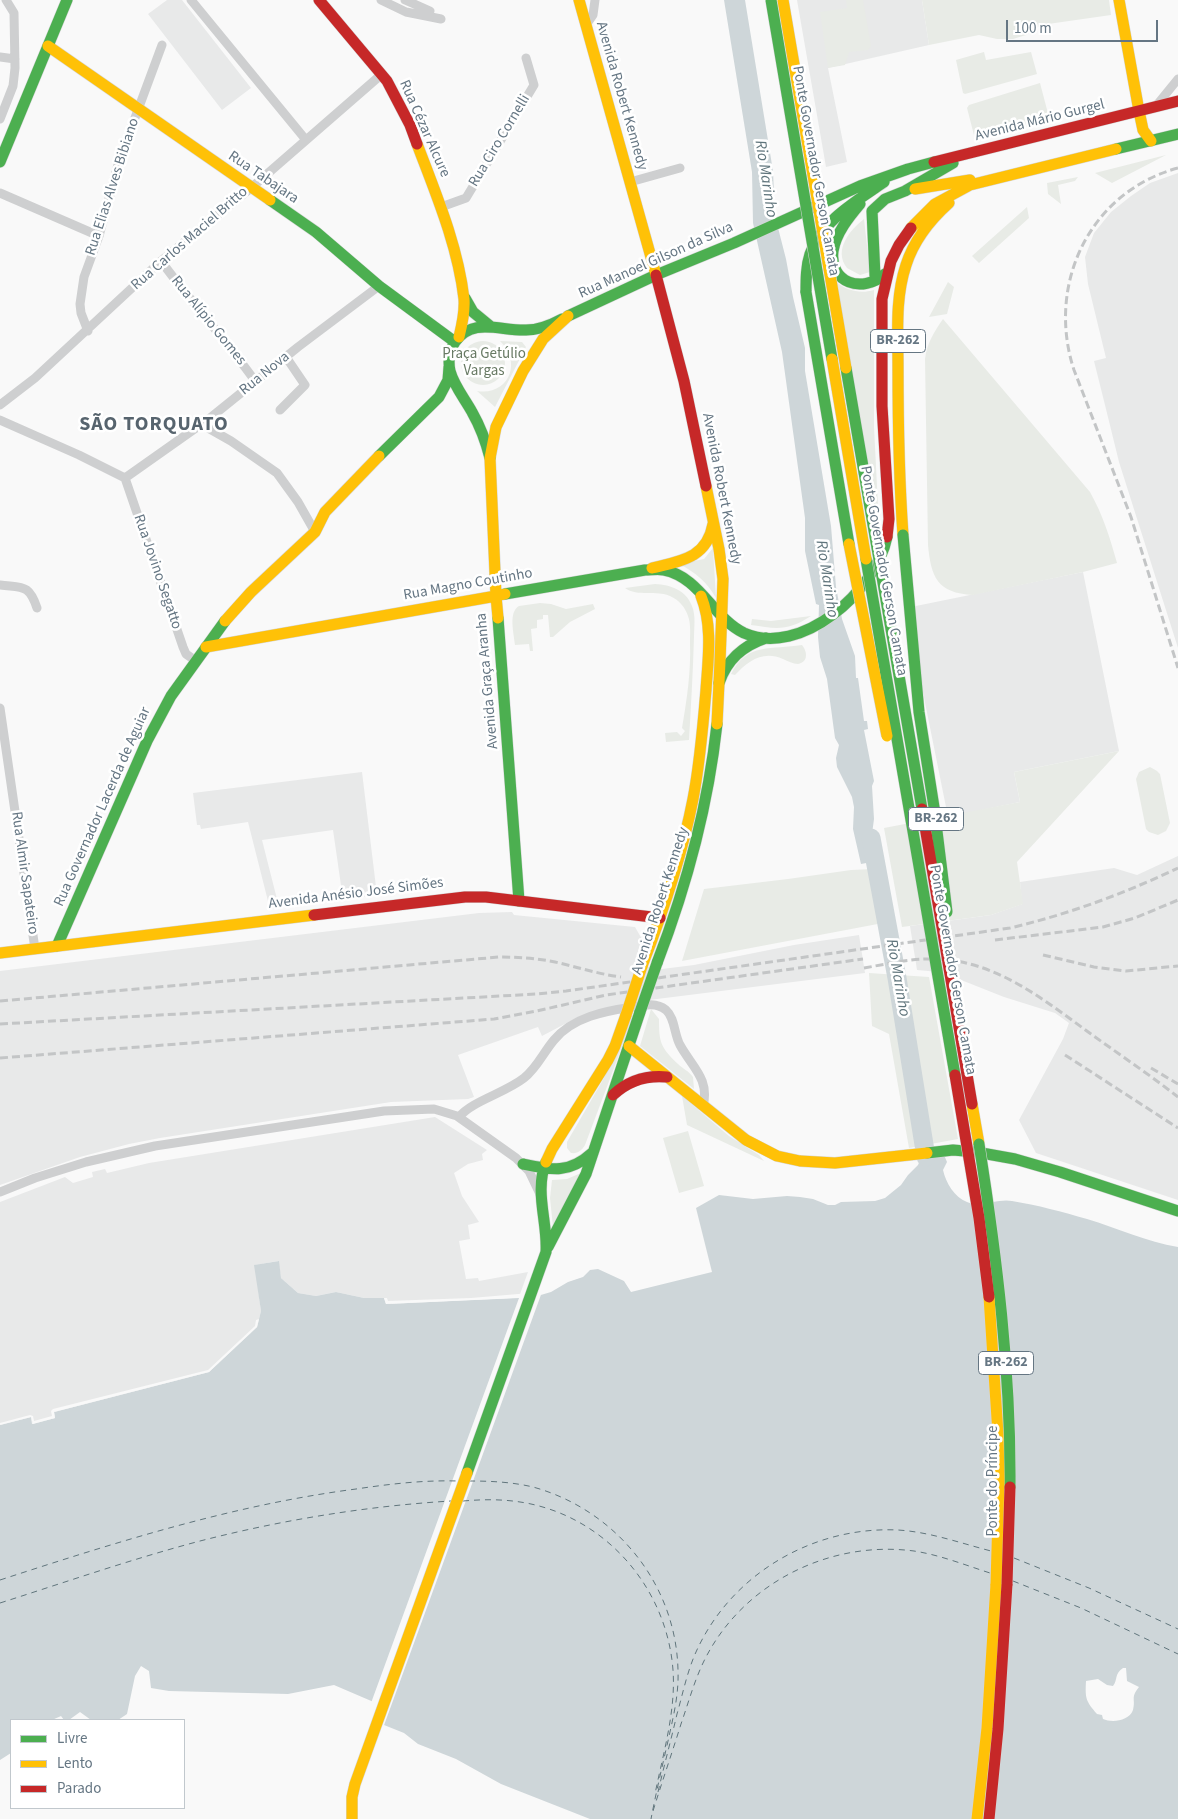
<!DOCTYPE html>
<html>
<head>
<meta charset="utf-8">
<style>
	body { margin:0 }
	#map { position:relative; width:1178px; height:1819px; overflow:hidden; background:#f9f9f9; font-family:"Source Sans 3",sans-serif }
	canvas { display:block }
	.legend { position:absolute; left:10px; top:1719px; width:175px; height:90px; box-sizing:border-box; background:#fff; border:1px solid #c1c8cd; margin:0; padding:6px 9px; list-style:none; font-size:15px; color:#657683 }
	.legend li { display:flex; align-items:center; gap:10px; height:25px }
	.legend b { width:25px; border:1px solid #c1c8cd }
	.scale { position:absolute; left:1006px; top:20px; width:152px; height:22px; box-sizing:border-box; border:2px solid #657683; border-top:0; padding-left:6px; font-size:15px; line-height:18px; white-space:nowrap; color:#657683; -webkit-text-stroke:4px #fff; paint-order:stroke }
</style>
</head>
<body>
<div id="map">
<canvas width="1178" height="1819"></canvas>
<ul class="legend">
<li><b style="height:6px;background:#4caf50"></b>Livre</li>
<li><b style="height:6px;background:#ffc107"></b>Lento</li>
<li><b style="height:6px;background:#c62828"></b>Parado</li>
</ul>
<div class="scale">100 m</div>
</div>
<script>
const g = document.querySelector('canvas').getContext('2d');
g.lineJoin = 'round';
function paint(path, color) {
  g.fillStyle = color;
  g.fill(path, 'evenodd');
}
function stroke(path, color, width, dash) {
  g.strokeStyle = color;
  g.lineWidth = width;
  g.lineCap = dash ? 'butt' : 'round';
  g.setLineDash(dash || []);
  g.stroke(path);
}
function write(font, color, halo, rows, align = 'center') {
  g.font = font + ' "Source Sans 3",sans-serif';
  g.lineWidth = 5;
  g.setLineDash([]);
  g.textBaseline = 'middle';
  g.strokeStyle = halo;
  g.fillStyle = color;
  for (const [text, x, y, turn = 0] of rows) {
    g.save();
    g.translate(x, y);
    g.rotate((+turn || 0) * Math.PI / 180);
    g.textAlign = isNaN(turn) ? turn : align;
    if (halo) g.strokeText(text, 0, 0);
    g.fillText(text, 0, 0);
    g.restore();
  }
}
paint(new Path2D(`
	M 167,0 L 182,0 L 251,88 L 222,110 L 148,14 Z
	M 797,0 L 922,0 L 929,45 L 828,68 L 847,162 L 826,167 Z
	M 1178,173 L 1178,648 L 1119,462 L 1105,405 L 1094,361 L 1106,358 L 1088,284 L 1085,257 L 1094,233 L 1111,212 L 1131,196 L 1150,183 Z
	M 1083,572 L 1119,751 L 1014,772 L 1020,802 L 948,817 L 906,608 Z
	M 362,772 L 377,895 L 343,899 L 333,830 L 262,840 L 279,907 L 270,909 L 248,822 L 201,829 L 200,825 L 197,825 L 193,793 Z
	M 1178,856 L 1178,1200 L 1036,1153 L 1019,1120 L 1063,1039 L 1069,1023 L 1055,1013 L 1004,997 L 951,976 L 939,972 L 917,970 L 910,926 L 991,915 L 1022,904 L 1020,882 L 1114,868 L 1137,875 Z
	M 512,912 L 514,915 L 635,927 L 643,941 L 635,965 L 662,969 L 694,965 L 794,945 L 859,935 L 865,973 L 641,1001 L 578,1017 L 542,1036 L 538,1027 L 458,1055 L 474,1097 L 468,1099 L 391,1102 L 160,1138 L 129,1144 L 80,1157 L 0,1185 L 0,971 L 479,913 Z
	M 435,1117 L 487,1150 L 482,1154 L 483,1160 L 468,1164 L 454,1173 L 462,1196 L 479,1222 L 468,1225 L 470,1239 L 459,1241 L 466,1279 L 478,1278 L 479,1281 L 528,1272 L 519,1297 L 386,1304 L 384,1298 L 364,1298 L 336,1292 L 316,1296 L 298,1293 L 281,1278 L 278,1261 L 255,1265 L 261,1311 L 257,1327 L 209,1372 L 54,1412 L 55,1418 L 33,1424 L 31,1417 L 0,1425 L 0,1202 L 65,1177 L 73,1183 L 93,1177 L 92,1172 L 105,1169 L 107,1173 L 149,1163 Z`), '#e8e9e9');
paint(new Path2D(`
	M 846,0 L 863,0 L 871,46 L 868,50 L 849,52 L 845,65 L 828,68 L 820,12 L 847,8 Z
	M 922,0 L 1109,0 L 1111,15 L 1041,25 L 1026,35 L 1013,39 L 997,39 L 979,35 L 929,45 Z
	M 984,52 L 986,60 L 1031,52 L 1037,74 L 965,94 L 963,93 L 956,60 Z
	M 1040,83 L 1050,121 L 975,139 L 967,108 L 969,105 Z
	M 1166,155 L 1112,183 L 1095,173 Z
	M 1078,177 L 1075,181 L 1058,185 L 1061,204 L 1048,194 L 1047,183 Z
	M 1027,207 L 1029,218 L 979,263 L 972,256 Z
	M 864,219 L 870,272 L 860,275 L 847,268 C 833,250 850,230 864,219 Z
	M 836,282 C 848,291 860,294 874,290 L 874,427 L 879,526 Z
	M 948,282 L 954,287 L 947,314 L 929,317 Z
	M 943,319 L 1090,492 C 1103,515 1110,538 1117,563 L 1083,572 L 973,595 C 937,593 931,577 928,545 L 925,359 C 927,343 934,332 943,319 Z
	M 500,341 L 522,342 L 526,347 L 495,407 L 477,391 C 508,396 523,363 500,341 Z
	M461 363a22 22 0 1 1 44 0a22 22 0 1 1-44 0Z
	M 713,548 L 716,598 C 707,582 695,572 679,564 L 704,559 Z
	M 655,584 C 671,585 686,590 692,606 C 696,616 694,627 694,637 C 693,671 691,706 689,740 L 666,742 L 665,733 L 677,732 L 681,736 L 685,731 L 682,728 C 687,699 691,672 690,643 C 690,634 691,624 688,616 C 685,607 679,600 670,596 C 657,590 637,597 625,588 Z
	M 540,603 L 551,604 L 566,609 L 593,604 L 595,609 L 570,622 L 553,637 L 550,637 L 548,615 L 543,615 L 543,619 L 537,620 L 537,628 L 531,629 L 533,651 L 530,651 L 529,644 L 515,645 C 514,634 508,612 519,606 Z
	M 811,616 C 788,631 777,629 751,625 L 752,619 L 771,621 Z
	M 802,645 C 807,651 809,662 798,664 C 793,664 788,661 783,659 C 763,650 748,661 735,675 L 731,674 C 747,642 772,650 802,645 Z
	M 1119,751 L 1017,862 L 1023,904 L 991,915 L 902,927 L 884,828 L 1020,802 L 1014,772 Z
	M 1150,767 L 1157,771 L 1160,774 L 1170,823 L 1166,831 L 1158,835 L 1149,832 L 1146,829 L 1136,779 L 1139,772 Z
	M 873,869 L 883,923 L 682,961 L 704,889 L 788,879 L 851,870 Z
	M 869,973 L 929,977 L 958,1139 L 909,1148 L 889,1034 L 872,1026 Z
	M 651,1009 L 659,1019 C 659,1042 660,1047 678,1064 C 683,1069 689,1071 693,1077 L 694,1089 L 640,1046 Z
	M 632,1015 L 634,1015 L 585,1145 C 582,1150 578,1154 571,1153 L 567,1148 L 567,1142 L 604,1078 Z
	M 682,1096 L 729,1136 L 759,1155 L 764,1161 L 687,1125 Z
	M 688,1131 L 704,1186 L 679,1193 L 663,1138 Z
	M 581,1173 L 553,1227 L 550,1198 L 552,1180 L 567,1179 Z`), '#e8ebe6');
paint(new Path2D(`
	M 724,0 L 745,0 L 773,171 L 775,216 L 786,259 L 793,297 L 805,348 L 805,371 L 831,526 L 836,587 L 842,619 L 855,656 L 856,678 L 858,678 L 864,721 L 867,721 L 868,729 L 864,730 L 874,781 L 872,786 L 874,819 L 872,834 L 877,861 L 861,864 L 853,829 L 854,807 L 852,797 L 837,767 L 836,758 L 839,745 L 835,738 L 827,679 L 820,657 L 818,637 L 819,605 L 816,604 L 805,551 L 805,518 L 782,352 L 753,223 L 752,172 Z
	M 944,1155 L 947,1162 L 943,1170 C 946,1183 954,1197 967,1202 C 982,1208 998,1198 1012,1201 C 1037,1205 1063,1212 1087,1219 C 1117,1228 1147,1242 1178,1247 L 1178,1819 L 590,1819 L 501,1784 L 456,1759 L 418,1744 L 404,1733 L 379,1723 L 376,1703 L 334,1685 L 288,1694 L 169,1691 L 151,1688 L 149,1671 L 141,1666 L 135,1676 L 127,1714 L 118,1720 L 91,1720 L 80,1712 L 69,1720 L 64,1720 L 61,1716 L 52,1720 L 11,1720 L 11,1753 L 0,1760 L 0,1425 L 31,1417 L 32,1424 L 55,1418 L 54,1412 L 209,1372 L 257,1327 L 261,1311 L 254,1265 L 279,1261 L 281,1278 L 298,1293 L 316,1296 L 336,1292 L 364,1298 L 384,1298 L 386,1304 L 534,1297 L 551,1292 L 568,1282 L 583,1277 L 590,1270 L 598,1269 L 624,1281 L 631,1292 L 712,1272 L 696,1208 L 719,1195 L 753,1199 L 787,1196 L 800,1197 L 813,1199 L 828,1205 L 835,1205 L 841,1202 L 875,1201 L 885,1198 L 901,1185 L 908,1175 L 918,1165 L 921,1158 ZM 1123,1668 L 1126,1668 L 1127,1681 L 1139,1687 C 1130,1698 1136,1699 1133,1710 C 1129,1721 1112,1723 1103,1719 L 1102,1715 L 1097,1714 C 1086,1701 1085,1699 1086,1681 L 1098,1679 L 1107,1685 L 1113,1686 C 1118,1680 1114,1674 1123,1668 Z`), '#ced6d9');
paint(new Path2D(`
	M 542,1292 L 383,1728 L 376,1724 L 374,1704 L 371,1703 L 519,1298 L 386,1304 L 384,1298 L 387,1298 L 388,1301 L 471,1298 Z
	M 259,1319 L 257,1327 L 209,1372 L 54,1412 L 55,1418 L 33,1424 L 31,1417 L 0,1425 L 0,1423 L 30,1415 L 33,1416 L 34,1421 L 52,1416 L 51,1411 L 53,1409 L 208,1370 L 255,1326 L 256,1320 Z`), '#f9f9f9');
stroke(new Path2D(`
	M 871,838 L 897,978 L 926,1157`), '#ced6d9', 19);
stroke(new Path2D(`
	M 469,1481 C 491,1481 512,1482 533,1487 C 616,1510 676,1584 678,1670 C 679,1695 673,1718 668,1741 C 662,1767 656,1793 651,1819
	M 463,1501 C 486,1499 508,1499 531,1504 C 609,1521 667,1590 673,1670 C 676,1711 663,1754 655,1794
	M 1014,1558 L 1089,1588 L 1178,1629
	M 0,1580 C 117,1542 233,1505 356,1489 C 390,1484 423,1480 458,1481
	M 1013,1581 L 1081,1608 L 1178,1654
	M 0,1603 C 66,1582 132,1559 200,1541 C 282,1520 367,1506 451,1501
	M 658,1792 C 664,1766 671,1740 677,1714 C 683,1693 687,1672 696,1652 C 731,1574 813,1526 898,1530 C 930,1532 960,1543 991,1551
	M 653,1811 C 662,1782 672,1753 681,1724 C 689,1701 695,1678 706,1657 C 745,1582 831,1540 914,1551 C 940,1555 965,1565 990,1573`), '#60757c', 1, [6, 5]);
const fast = new Path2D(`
	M 1116,149 L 1178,134
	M 0,162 L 67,0
	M 270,200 L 316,232 L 379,286 L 455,342
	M 860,204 C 849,217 836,233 833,251 C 829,283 862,294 885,274
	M 882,278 L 875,276 L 872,211 L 885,199 L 905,191 L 953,163
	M 806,292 C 806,279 806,266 810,254 C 822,220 857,201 884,182
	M 465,298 L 473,312 L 490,326
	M 568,316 L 656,275 L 734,243 L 860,186 L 908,169 L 934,162
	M 379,456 L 439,397 L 448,380 L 449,367
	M 490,458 C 486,442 480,426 472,412 C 465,399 454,386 450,371 C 448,362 449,350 455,342 C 472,317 500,331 526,330 C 538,330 551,325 562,319
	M 505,594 L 645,570 C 651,570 658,569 664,570 C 700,577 713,618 744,633 C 801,658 876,591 887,537
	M 498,618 L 519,901
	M 719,683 C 727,660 742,646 766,638
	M 57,946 L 147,741 L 171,696 L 225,621
	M 657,963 C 687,885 708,807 717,724
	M 927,1153 L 953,1150 L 976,1152 L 1015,1159 L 1060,1172 L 1178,1211
	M 523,1164 C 552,1170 569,1174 592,1153
	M 548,1247 L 586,1174 L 640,1012
	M 467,1473 L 546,1252 C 548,1223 534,1191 546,1162`);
const slow = new Path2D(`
	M 579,0 L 656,275
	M 1119,0 L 1139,111
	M 48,46 L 270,200
	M 1139,111 L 1143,130 L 1151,141
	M 417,144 C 436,194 458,246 464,299 C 465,312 462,325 459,337
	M 915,189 L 970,180
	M 911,228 L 935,204 L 970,185 L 1116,149
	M 706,486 L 719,549 L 723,579 L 720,662 L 717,724
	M 903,535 C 899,479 898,423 898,367 C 898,333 895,298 906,265 C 914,240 930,220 949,203
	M 652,568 C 681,561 707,558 713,524
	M 505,594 L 496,596 L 490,458 L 496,427 L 523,371 L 543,339 L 568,316
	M 225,621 L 251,592 L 315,532 L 325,512 L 379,456
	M 206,647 L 496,596 L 498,618
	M 0,953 L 314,915
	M 642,966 C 663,912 682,856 693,799 C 700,763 703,726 706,690 C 708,659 713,626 701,596
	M 629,1046 L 746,1140 L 777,1156 L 800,1161 L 835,1163 L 927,1153
	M 972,1104 L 979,1144
	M 546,1162 L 552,1149 L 608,1060 L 615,1046 L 626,1015
	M 352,1819 L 352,1797 L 355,1784 L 467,1473
	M 977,1819 L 987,1728 L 996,1584`);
const jam = new Path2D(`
	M 319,0 L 387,81 L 410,125 L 417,144
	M 934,162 L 1178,101
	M 656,275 L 684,381 L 706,486
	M 887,537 L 889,519 L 882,406 L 882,299 L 891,261 L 899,245 L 911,228
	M 314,915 L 465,897 L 486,897 L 660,918
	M 613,1095 C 629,1080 646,1075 667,1077
	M 989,1819 L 998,1729 L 1007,1584`);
stroke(fast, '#d5d6d7', 12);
stroke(slow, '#d5d6d7', 12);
stroke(jam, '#d5d6d7', 12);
stroke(new Path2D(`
	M 191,0 L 306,140
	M 381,0 L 406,12 L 441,19
	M 405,0 L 430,11
	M 586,25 L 593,15 L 595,0
	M 0,57 L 15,59
	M 1156,106 L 1178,79
	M 0,119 L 13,86 L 15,68 L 14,13 L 6,0
	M 630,182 L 680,168
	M 0,193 L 99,236
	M 441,207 L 466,198 L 534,85 L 526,58
	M 161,261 C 191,302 226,340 255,381
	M 88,331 L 81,313 L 80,304 L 84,277 L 99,236 L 119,161 L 162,45
	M 0,405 L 35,378 L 161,261 L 251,188 L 382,74
	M 280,410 L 305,385 L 286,357
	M 0,420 L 79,455 L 125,478
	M 201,424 L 231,441 L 277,473 L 298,502 L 315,532
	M 125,478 L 210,418 L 298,347 L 379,286
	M 125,478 L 183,647 L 186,654 L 196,661
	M 0,585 C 23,588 29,584 37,608
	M 0,708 L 35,949
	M 459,1117 C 472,1101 505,1093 524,1078 C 537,1068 543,1053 554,1040 C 573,1017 605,1011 633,1007 C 644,1005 656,1002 666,1010 C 675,1018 674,1034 680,1045 C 692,1067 710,1079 703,1106
	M 0,1192 L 35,1178 L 86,1162 L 155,1146 L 384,1111 L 434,1109 L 457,1116 L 516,1158 L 529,1171 L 540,1194`), '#cecfd0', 9);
stroke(fast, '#4caf50', 11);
stroke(slow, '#ffc107', 11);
stroke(jam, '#c62828', 11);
stroke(new Path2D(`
	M 1178,168 C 1089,192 1046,285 1074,370 L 1131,517 L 1178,668
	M 995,940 L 1103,927 L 1135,918 L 1178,900
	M 1043,955 L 1094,967 L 1126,971 L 1178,966
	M 864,968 C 887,964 912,958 936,959 C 997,961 1044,1000 1091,1034 C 1120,1055 1150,1075 1178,1097
	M 0,1001 L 499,957 C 518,957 536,958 555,962 C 577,967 598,974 621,977
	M 0,1024 L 536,994 L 566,991 L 1010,928 C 1069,914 1123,894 1178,868
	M 1065,1055 L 1178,1128
	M 0,1058 L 494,1019 L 537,1011 L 606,995 L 863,959
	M 1151,1068 L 1178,1084`), '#c3c5c6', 3, [8, 4]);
const fastBridge = new Path2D(`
	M 771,0 L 832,359
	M 806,292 L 849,544
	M 846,368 L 922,809
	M 903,535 L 919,712 L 934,807 L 947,912
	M 866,559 L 955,1075
	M 640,1012 L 657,963
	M 979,1144 C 997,1258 1011,1372 1010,1487`);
const slowBridge = new Path2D(`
	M 783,0 L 846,368
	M 832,359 L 866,559
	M 849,544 L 887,736
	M 626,1015 L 642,966
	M 989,1297 L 998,1434 L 999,1480 L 996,1584`);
const jamBridge = new Path2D(`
	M 922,809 L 972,1104
	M 955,1075 L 979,1218 L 989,1297
	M 1007,1584 L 1010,1487`);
stroke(fastBridge, '#d5d6d7', 12, []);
stroke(slowBridge, '#d5d6d7', 12, []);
stroke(jamBridge, '#d5d6d7', 12, []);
stroke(fastBridge, '#4caf50', 11);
stroke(slowBridge, '#ffc107', 11);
stroke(jamBridge, '#c62828', 11);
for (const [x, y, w] of [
	[898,341,55],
	[936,819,55],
	[1006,1363,55]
]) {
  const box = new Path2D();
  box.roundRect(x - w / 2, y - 11.5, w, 23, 4);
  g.fillStyle = '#fff';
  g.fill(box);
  stroke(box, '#657683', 1);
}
write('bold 14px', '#657683', null, [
	["BR-262",898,341],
	["BR-262",936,819],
	["BR-262",1006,1363]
]);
write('15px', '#657683', '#fff', [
	["Avenida Robert Kennedy",621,96,74],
	["Avenida Mário Gurgel",1040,121,-14],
	["Rua Cézar Alcure",424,129,66],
	["Rua Ciro Cornelli",500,141,-59],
	["Ponte Governador Gerson Camata",815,171,80],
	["Rua Tabajara",263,178,34],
	["Rua Elias Alves Bibiano",113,187,-72],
	["Rua Carlos Maciel Britto",190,239,-41],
	["Rua Manoel Gilson da Silva",656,261,-24],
	["Rua Alípio Gomes",208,321,51],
	["Rua Nova",265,374,-39],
	["Avenida Robert Kennedy",721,489,79],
	["Ponte Governador Gerson Camata",883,571,80],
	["Rua Jovino Segatto",157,572,71],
	["Rua Magno Coutinho",468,585,-10],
	["Avenida Graça Aranha",488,681,-95],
	["Rua Governador Lacerda de Aguiar",103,807,-66],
	["Rua Almir Sapateiro",24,873,82],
	["Avenida Anésio José Simões",356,894,-7],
	["Avenida Robert Kennedy",661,901,-72],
	["Ponte Governador Gerson Camata",952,970,80],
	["Ponte do Príncipe",994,1481,-90]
]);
write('15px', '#687a64', '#fff', [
	["Praça Getúlio",484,355],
	["Vargas",484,372]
]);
write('italic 16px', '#60757c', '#fff', [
	["Rio Marinho",765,179,81],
	["Rio Marinho",826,579,81],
	["Rio Marinho",897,978,80]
]);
g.letterSpacing = '1px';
write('bold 20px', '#57646e', '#fff', [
	["SÃO TORQUATO",154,426]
]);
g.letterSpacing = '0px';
</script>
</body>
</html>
